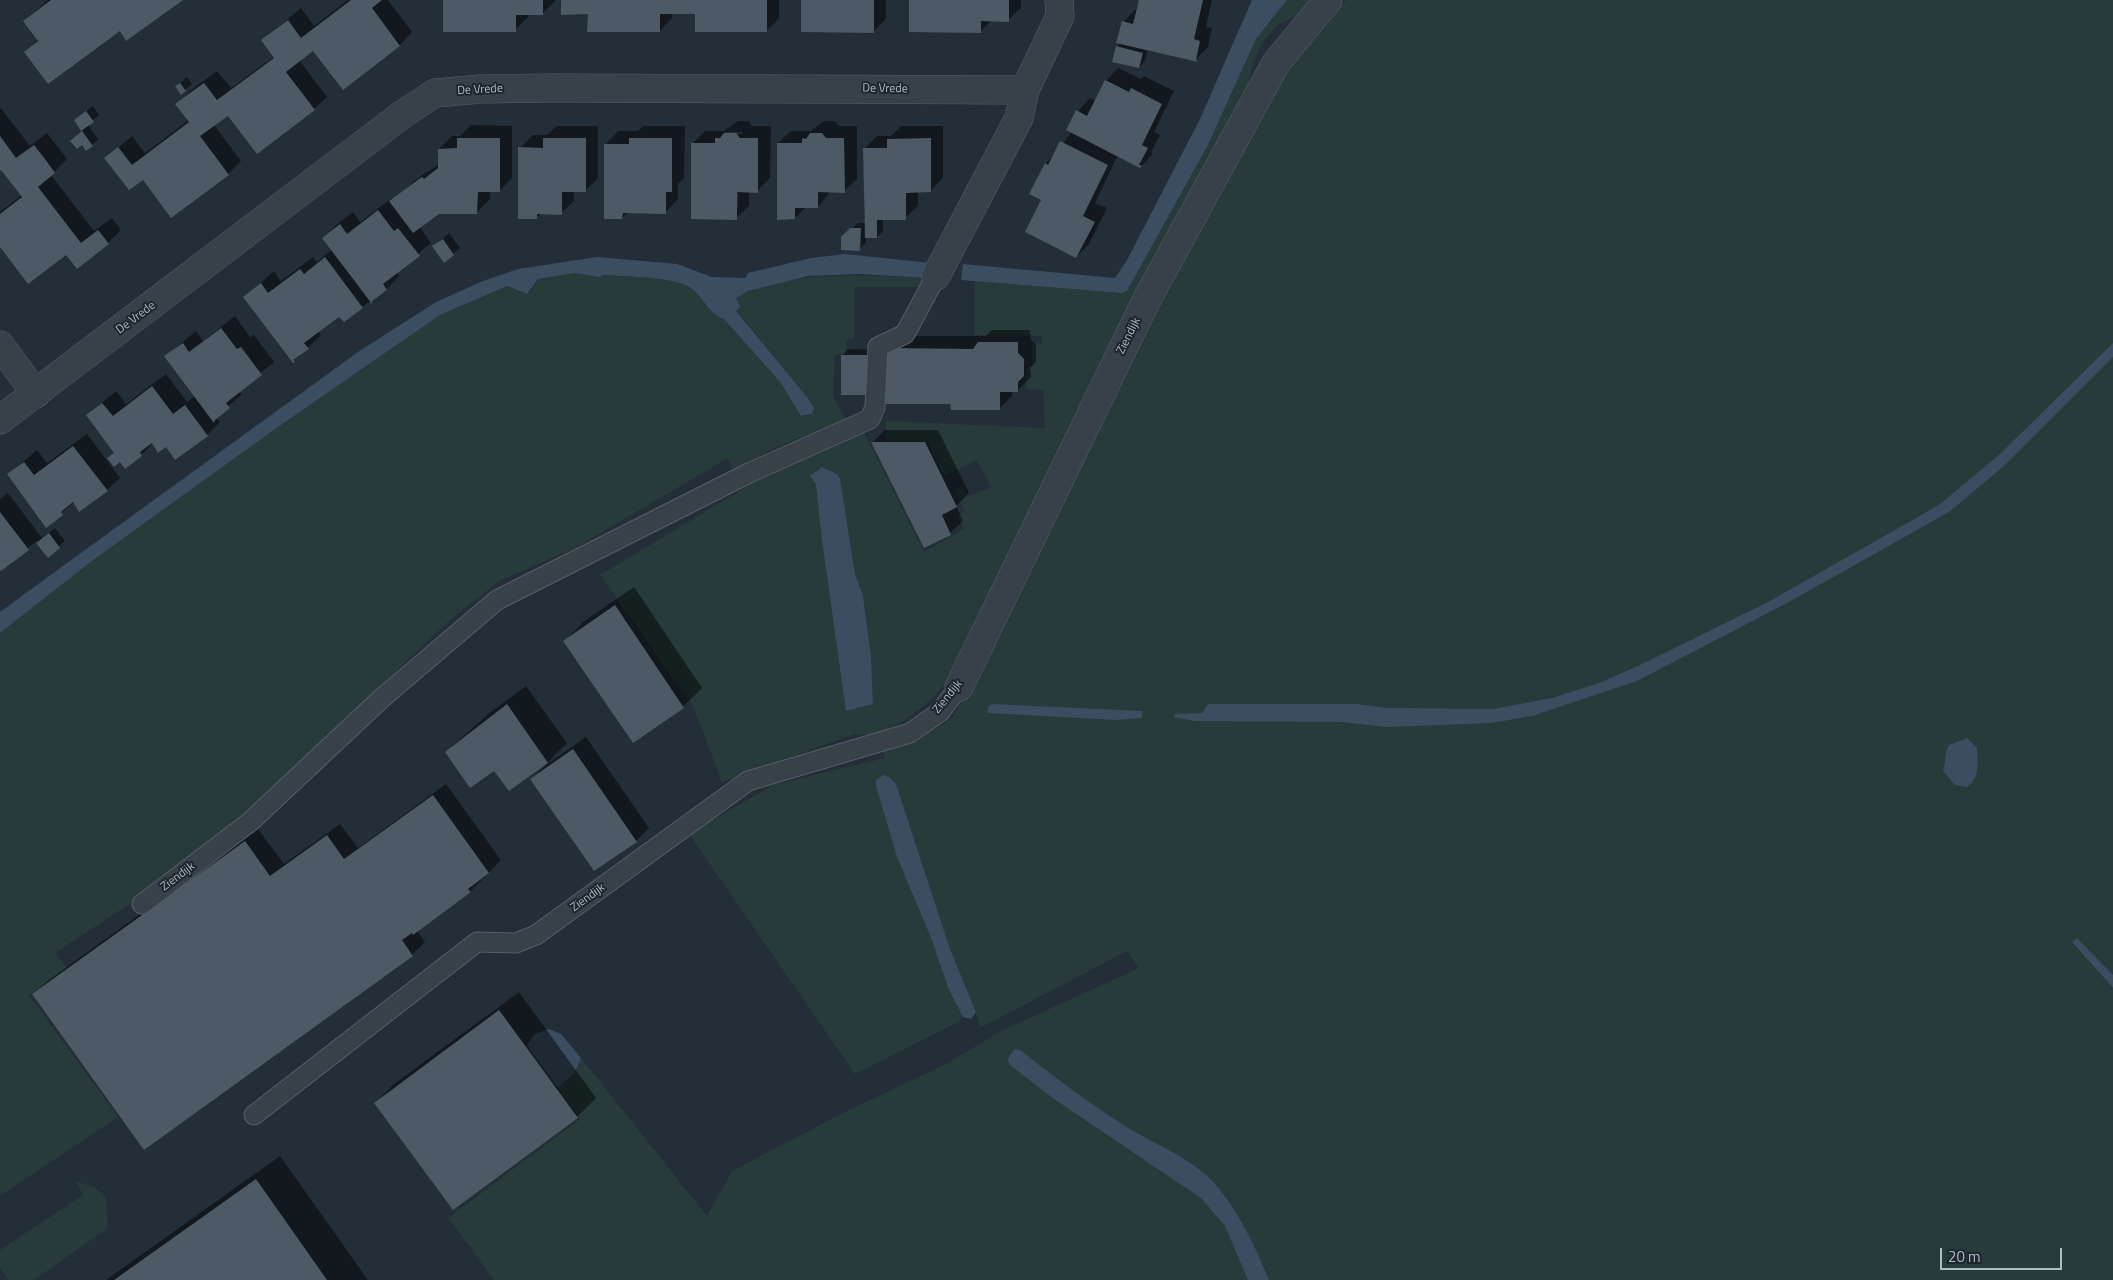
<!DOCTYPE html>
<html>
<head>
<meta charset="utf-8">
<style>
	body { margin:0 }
	#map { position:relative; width:2113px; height:1280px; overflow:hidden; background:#242e39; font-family:"Titillium Web",sans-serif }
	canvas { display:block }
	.scale { position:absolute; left:1940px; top:1248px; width:122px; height:22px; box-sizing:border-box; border:2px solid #b3bbc5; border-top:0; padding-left:6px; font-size:15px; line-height:18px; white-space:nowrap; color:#b3bbc5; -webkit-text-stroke:4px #1d252e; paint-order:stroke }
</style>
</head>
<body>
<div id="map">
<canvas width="2113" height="1280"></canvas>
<div class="scale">20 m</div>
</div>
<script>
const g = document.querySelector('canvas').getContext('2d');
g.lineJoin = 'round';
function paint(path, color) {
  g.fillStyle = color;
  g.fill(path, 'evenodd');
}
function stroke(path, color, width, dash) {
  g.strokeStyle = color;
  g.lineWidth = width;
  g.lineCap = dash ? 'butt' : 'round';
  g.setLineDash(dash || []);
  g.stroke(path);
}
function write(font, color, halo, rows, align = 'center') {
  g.font = font + ' "Titillium Web",sans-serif';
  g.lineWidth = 4;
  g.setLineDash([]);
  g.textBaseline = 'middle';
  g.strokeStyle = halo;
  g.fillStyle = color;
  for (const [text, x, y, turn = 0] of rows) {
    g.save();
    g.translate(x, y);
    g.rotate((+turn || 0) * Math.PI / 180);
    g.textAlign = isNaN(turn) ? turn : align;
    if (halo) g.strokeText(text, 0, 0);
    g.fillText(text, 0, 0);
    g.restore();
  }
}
paint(new Path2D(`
	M 1287,0 L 1323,0 C 1313,11 1298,14 1285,21 C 1261,33 1248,69 1248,94 L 954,674 C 932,701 891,741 854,734 L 722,782 L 694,708 L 600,575 L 791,460 L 814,450 L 812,433 L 772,449 L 733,471 L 728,458 L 575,548 L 501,580 L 453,617 L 241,818 L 134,901 L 55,953 L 68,969 L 29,995 L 118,1117 L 0,1196 L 0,633 L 92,561 L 275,429 L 440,315 L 507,286 L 523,293 L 529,293 L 538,279 L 574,273 L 602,277 L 604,275 C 623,276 676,277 691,287 C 704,296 710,312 724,319 L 781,383 L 802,416 L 812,414 L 807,397 L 736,310 L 737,296 C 802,268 861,276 929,278 L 927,287 L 855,287 L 854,339 L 847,340 L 846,354 L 835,355 L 833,396 L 846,420 L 859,422 L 924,552 L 964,529 L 957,516 L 965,511 L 954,491 L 962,486 L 968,496 L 991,487 L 977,460 L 944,476 L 927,441 L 886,441 L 886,421 L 1045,428 L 1043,390 L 1026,389 L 1027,367 L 1032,366 L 1032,344 L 1042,344 L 1042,336 L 974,335 L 975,281 L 1120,293 L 1127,291 L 1208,145 L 1256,39 ZM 822,467 L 837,474 L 855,574 L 863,596 L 871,656 L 873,704 L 817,469 Z
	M 1346,0 L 2113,0 L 2113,975 L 2077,938 L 2072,942 L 2113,988 L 2113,1280 L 494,1280 L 448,1218 L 580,1119 L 558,1088 L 575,1072 L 581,1058 L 707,1216 L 732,1171 L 847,1111 L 944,1065 L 1001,1031 L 1139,968 L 1127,951 L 980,1028 L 976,1012 L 950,949 L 896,784 L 876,786 L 897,857 L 931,938 L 949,990 L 963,1017 L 958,1022 L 855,1074 L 689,834 L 773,785 L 885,758 L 882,750 L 918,741 L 953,717 L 974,677 L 1082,448 L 1267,97 Z
	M 75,1181 L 94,1187 L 106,1198 L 108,1224 L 105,1230 L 34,1280 L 9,1280 L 0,1268 L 0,1250 L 83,1195 Z`), '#273b3b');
paint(new Path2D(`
	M 1252,0 L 1287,0 L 1256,39 L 1208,145 L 1127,291 L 1121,293 L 961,280 L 963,264 L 1115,278 L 1127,260 L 1200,119 Z
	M 845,254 L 931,263 L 929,278 L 860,274 L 808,276 L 748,291 L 736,298 L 740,307 L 736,311 L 807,397 L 814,408 L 812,414 L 801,416 L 781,383 L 724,319 C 711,316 702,296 691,288 C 677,277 623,276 604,275 L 599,277 L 574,273 L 538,279 L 527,294 L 507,286 L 440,315 L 275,429 L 92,561 L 0,633 L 0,612 L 45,579 L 358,352 L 436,302 L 483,281 L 518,269 L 597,257 L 677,264 L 712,277 L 746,278 L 748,273 L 811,258 Z
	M 2113,343 L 2113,357 L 2004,466 L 1949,512 L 1787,603 L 1637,681 L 1532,716 L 1491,723 L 1387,727 L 1341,722 L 1194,721 L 1174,717 L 1175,714 L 1202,713 L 1208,704 L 1356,704 L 1388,708 L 1493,709 L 1552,698 L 1599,683 L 1640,665 L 1768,602 L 1939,505 L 2000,454 Z
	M 822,467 L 837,474 L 840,479 L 855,574 L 863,596 L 871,656 L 873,704 L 846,711 L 822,540 L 816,484 L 810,476 Z
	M 992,704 L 1142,711 L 1142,718 L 1116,720 L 988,713 L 988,707 Z
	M 1967,738 L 1977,748 C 1978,763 1980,778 1967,787 L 1955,785 L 1943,771 C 1946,762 1944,754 1949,745 Z
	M 883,775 L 889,777 L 896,784 L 950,949 L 976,1012 L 971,1019 L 963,1017 L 949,990 L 931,938 L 897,857 L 876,786 L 876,780 Z
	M 2077,938 L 2113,975 L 2113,988 L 2072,942 Z
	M 549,1029 L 561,1034 L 581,1058 L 575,1072 L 558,1088 L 527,1046 L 534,1034 Z
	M 1015,1049 L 1020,1050 C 1054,1077 1089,1103 1125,1126 C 1155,1145 1191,1157 1215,1184 C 1239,1212 1255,1246 1269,1280 L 1248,1280 L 1225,1226 L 1201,1198 L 1054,1099 L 1009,1064 L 1008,1058 Z`), '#3b4d61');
paint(new Path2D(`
	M 48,0 L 181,0 L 120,29 L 26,52 L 38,39 L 24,21 Z
	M 348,0 L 388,0 L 412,32 L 400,45 L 343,88 L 314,50 L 299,60 L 327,97 L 314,109 L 228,114 L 214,125 L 241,161 L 228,174 L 171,217 L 143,178 L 106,158 L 132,136 L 145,153 L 189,120 L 177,104 L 190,91 L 217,71 L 231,88 L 275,56 L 263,40 L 301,8 L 314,26 Z
	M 444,0 L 555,0 L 555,1 L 543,13 L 528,13 L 528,17 L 515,30 Z
	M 562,0 L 779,0 L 779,18 L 767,31 L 696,13 L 672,13 L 672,18 L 660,31 L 589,13 Z
	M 803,0 L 886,0 L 886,19 L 874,31 Z
	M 910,0 L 1021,0 L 1021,8 L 1008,20 L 992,20 L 981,31 Z
	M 1140,0 L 1212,0 L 1206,27 L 1212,28 L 1208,47 L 1195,60 L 1148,49 L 1145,61 L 1139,67 L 1117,47 L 1121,43 L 1123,22 L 1136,9 L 1138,9 Z
	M 1118,68 L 1141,79 L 1144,76 L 1174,91 L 1154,132 L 1160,135 L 1151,152 L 1153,154 L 1140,167 L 1118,155 L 1095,203 L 1107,208 L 1089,244 L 1076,257 L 1043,199 L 1046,164 L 1072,132 L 1068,130 L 1078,111 L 1090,98 L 1096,101 L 1106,81 Z
	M 187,77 L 192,84 L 181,93 L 176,87 Z
	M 93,106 L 99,115 L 88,125 L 98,139 L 92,145 L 78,135 L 83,131 L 75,120 Z
	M 0,107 L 30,146 L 47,133 L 67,159 L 51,175 L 94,231 L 112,218 L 121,230 L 108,243 L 66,253 L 0,245 L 0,212 L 22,195 L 2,168 L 0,169 Z
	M 738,121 L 749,121 L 752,126 L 771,126 L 770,178 L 757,191 L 749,191 L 749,206 L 736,218 L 692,144 L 705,131 L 724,131 ZM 725,132 L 742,132 L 742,134 L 722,135 ZM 735,186 L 738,186 L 738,207 L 735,207 Z
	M 824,121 L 835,121 L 839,126 L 857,126 L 857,179 L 844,191 L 831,191 L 818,207 L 806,207 L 795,218 L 778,143 L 791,131 L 811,131 Z
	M 471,125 L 512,126 L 512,178 L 499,191 L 490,191 L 490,199 L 477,212 L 438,212 L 419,226 L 431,243 L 397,272 L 399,276 L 387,289 L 344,320 L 340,315 L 318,331 L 321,335 L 308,348 L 245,297 L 274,271 L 281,281 L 313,257 L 317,262 L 332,250 L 323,238 L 336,225 L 353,212 L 360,222 L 392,198 L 393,200 L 422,175 L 440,164 L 439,149 L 452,136 L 460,136 Z
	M 557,126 L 598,126 L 598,178 L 585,191 L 574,191 L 574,201 L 561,213 L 541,213 L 536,218 L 520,148 L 533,135 L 547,135 Z
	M 643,126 L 685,126 L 684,178 L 678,184 L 678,199 L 666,212 L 628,212 L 622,218 L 606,144 L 618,131 L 638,131 Z
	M 901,126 L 943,126 L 943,178 L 930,191 L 918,192 L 918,206 L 905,218 L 883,218 L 883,231 L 877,237 L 866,237 L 866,243 L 859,249 L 842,238 L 858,223 L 866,223 L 868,218 L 864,218 L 864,149 L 877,136 L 891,136 Z
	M 449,233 L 460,248 L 444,261 L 434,246 Z
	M 235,316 L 250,337 L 254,335 L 274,362 L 239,391 L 242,394 L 216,417 L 220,422 L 207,435 L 166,446 L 153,443 L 141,455 L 115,453 L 87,415 L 116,391 L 126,404 L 166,374 L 187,402 L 195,396 L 166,356 L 196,331 L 203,341 Z
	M 992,330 L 1030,330 L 1031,340 L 1036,345 L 1036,362 L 1030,368 L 1031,377 L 1018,390 L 1012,390 L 1012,396 L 999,409 L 951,403 L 887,349 L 900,336 L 986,336 Z
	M 848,349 L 873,350 L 873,388 L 842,356 Z
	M 885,430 L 938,430 L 969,493 L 956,506 L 963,521 L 950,533 L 872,443 Z
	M 87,434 L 120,478 L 107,490 L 74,502 L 47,526 L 9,474 L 37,450 L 47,463 Z
	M 8,493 L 42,538 L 55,528 L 65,541 L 48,556 L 37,541 L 0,568 L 0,499 Z
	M 634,587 L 702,688 L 683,707 L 633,741 L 565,641 L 583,622 Z
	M 526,686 L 567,743 L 546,764 L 494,769 L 446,752 L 488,714 Z
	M 586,737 L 649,828 L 636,841 L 531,779 L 546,765 Z
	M 446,784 L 501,860 L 470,892 L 417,930 L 425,942 L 412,955 L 144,1148 L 33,995 L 46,982 L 258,829 L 284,864 L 340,824 L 358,848 Z
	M 519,992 L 596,1098 L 577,1117 L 453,1208 L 375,1103 L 394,1084 Z
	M 280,1156 L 368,1280 L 106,1280 Z`), '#0007');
paint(new Path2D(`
	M 51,0 L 183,0 L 126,41 L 120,31 L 48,84 L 24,52 L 38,41 L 23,21 Z
	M 351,0 L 382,0 L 372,8 L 400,46 L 343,90 L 313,51 L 300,61 L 286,72 L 315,110 L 257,154 L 228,116 L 200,136 L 229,175 L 171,218 L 143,180 L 129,190 L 104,158 L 118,147 L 132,165 L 189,122 L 175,104 L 190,93 L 204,83 L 217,100 L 274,58 L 261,40 L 288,20 L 301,38 Z
	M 443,0 L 543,0 L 543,15 L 516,15 L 516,32 L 443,32 Z
	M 561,0 L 767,0 L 767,32 L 695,32 L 695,14 L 660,14 L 660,32 L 587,32 L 588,14 L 561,15 Z
	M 801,0 L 874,0 L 874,33 L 801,32 Z
	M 909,0 L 1009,0 L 1009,22 L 981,21 L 981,33 L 909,32 Z
	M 1139,0 L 1203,0 L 1194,39 L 1200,41 L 1196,60 L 1198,62 L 1116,43 L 1122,21 L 1133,24 Z
	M 1116,46 L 1143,53 L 1139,68 L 1112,62 Z
	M 1105,80 L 1129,92 L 1131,88 L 1162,104 L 1142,145 L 1148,148 L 1139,165 L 1142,166 L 1140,168 L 1066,130 L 1076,110 L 1087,116 Z
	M 180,83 L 186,91 L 181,95 L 175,86 Z
	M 86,111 L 94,122 L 81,131 L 74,120 Z
	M 82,131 L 93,146 L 86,151 L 82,145 L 77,149 L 70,141 Z
	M 724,133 L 736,133 L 740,138 L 758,138 L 758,193 L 737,192 L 737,220 L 691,219 L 691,143 L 715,143 L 715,138 L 720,138 Z
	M 810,133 L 822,133 L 826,138 L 844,138 L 845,193 L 818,192 L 818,208 L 795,208 L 795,219 L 777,220 L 777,143 L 802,143 L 802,138 L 806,139 Z
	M 0,136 L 16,158 L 34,145 L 45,159 L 55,173 L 38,187 L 81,243 L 98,230 L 109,244 L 77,269 L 66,255 L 28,284 L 0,247 L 0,214 L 22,197 L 1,170 L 0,171 Z
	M 457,138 L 500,138 L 500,192 L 478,192 L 477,214 L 439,214 L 413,233 L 389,201 L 422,177 L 424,179 L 438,168 L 438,149 L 457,148 Z
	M 543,138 L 586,138 L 586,192 L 562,192 L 562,215 L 537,214 L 537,219 L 518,219 L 518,147 L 543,148 Z
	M 629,138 L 672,138 L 672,192 L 666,192 L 666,214 L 623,213 L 622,219 L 604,219 L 604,144 L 629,144 Z
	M 931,138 L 931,192 L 906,193 L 906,220 L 877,220 L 877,238 L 865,238 L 863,148 L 887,148 L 887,139 Z
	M 1060,141 L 1108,165 L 1083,216 L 1095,222 L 1076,258 L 1025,232 L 1041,200 L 1029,194 L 1045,163 L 1048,165 Z
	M 378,210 L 394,231 L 398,228 L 420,256 L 383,284 L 387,290 L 372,301 L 372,304 L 322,238 L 340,224 L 347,234 Z
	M 850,228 L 861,228 L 860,251 L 841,250 L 841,237 Z
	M 443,239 L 454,255 L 444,263 L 432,246 Z
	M 325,257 L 363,308 L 344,322 L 339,317 L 304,343 L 309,349 L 293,360 L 295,362 L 293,363 L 243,297 L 261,283 L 268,293 L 300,269 L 304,274 Z
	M 221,328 L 237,349 L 241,347 L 262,375 L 226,403 L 230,408 L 215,420 L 214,423 L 164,356 L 183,343 L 189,352 Z
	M 978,342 L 1018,342 L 1018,353 L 1024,359 L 1024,376 L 1018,382 L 1018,392 L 1000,392 L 1000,410 L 951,410 L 950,404 L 885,404 L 886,348 L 973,349 Z
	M 841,355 L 867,355 L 867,395 L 841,395 Z
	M 152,386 L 173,414 L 185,405 L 208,436 L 175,460 L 166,447 L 158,453 L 152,443 L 140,452 L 142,456 L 125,469 L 120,462 L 114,467 L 107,458 L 114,453 L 86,415 L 102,403 L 113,416 Z
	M 871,442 L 925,442 L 957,507 L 942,515 L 951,535 L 924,548 Z
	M 73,446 L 108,491 L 79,512 L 73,502 L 61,512 L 63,515 L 46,528 L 7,474 L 24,462 L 34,475 Z
	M 0,512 L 29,550 L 1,571 L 0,570 Z
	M 49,533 L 60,548 L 48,558 L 36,543 Z
	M 615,605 L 684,708 L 633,743 L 563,641 Z
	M 507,704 L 548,763 L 509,791 L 494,771 L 470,788 L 445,752 Z
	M 573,749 L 637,842 L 594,871 L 530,779 Z
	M 433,795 L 489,873 L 468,889 L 471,892 L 413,935 L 412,933 L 402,940 L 413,956 L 144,1150 L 32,994 L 245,841 L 270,876 L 327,835 L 344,859 Z
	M 499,1010 L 578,1118 L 453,1210 L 374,1103 Z
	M 256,1179 L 327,1280 L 114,1280 Z`), '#4d5965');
const lane = new Path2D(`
	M 142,904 L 250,822 L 382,698 L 497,600 L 751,472 L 870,419 L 875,407 L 878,347 L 905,334 L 936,276
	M 254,1115 L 477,942 L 516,943 L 536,935 L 748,781 L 910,733 L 940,712 L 959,687`);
const street = new Path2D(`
	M 936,276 L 1019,118 L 1025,90
	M 0,345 L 36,394
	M 0,420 L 403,114 L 435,93 L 481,89 L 552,88 L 1025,90 L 1060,16 L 1059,0
	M 959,687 L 1146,301 L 1276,63 L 1328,0`);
stroke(lane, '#565e67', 21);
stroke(street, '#565e67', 29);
stroke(lane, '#38404a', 19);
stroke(street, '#38404a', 28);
write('12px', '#b3bbc5', '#1d252e', [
	["De Vrede",885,89,1],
	["De Vrede",480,90,-3],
	["De Vrede",136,318,-37],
	["Ziendijk",1129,336,-64],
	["Ziendijk",948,697,-51],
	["Ziendijk",178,877,-37],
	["Ziendijk",588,898,-36]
]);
</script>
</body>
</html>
